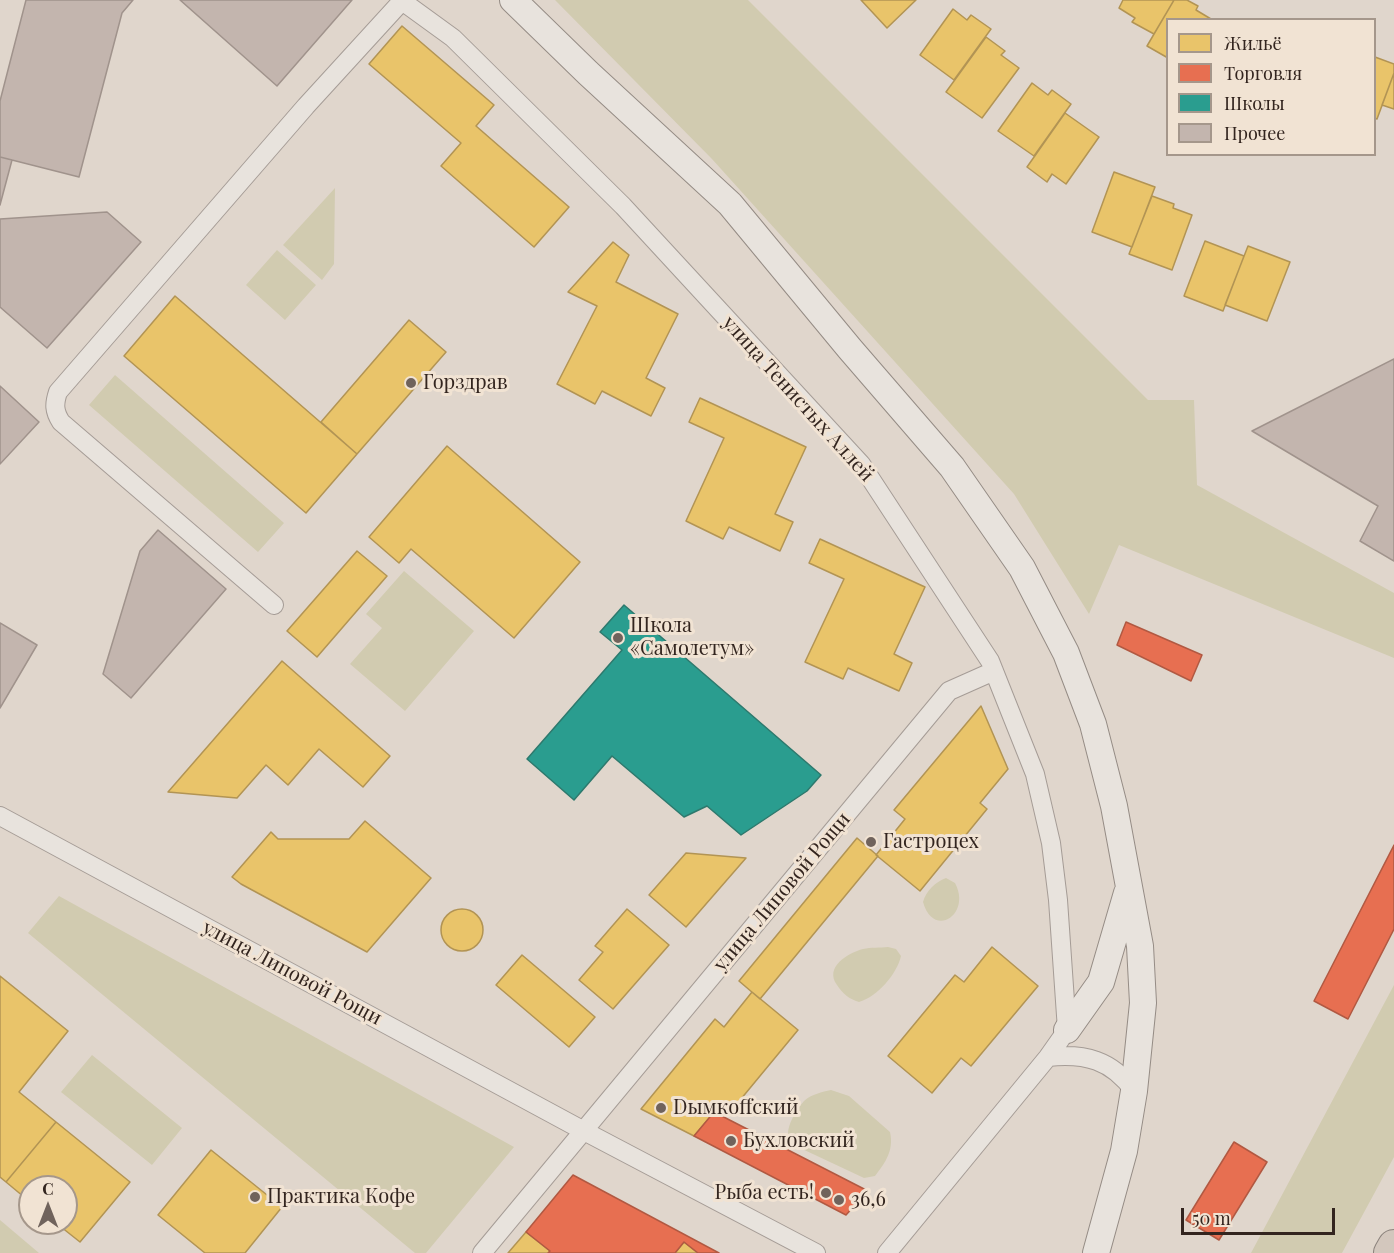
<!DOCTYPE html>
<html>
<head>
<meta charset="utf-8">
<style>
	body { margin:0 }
	#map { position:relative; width:1394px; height:1253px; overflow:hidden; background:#e0d6cc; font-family:"Playfair Display",serif }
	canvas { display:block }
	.legend { position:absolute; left:1166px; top:18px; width:210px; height:138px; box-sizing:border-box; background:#f1e3d3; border:2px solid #a5978b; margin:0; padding:8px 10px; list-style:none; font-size:18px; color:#33251f }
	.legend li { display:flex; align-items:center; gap:12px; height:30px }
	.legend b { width:30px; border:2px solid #a5978b }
	.north { position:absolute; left:18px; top:1175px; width:60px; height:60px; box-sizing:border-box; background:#f1e3d3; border:2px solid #a5978b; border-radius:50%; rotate:0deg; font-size:16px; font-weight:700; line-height:24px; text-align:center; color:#33251f }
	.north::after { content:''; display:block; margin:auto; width:21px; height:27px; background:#70635c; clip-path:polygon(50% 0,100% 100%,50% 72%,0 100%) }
	.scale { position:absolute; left:1181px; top:1208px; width:154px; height:27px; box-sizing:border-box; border:3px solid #33251f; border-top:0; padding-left:8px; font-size:18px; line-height:21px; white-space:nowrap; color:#33251f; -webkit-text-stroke:4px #f1e3d3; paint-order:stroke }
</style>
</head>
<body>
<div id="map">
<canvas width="1394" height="1253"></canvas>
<ul class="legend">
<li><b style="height:16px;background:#e9c46a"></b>Жильё</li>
<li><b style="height:16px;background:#e76f51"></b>Торговля</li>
<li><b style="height:16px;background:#2a9d8f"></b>Школы</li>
<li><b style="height:16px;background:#c3b5ae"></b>Прочее</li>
</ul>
<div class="north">С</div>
<div class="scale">50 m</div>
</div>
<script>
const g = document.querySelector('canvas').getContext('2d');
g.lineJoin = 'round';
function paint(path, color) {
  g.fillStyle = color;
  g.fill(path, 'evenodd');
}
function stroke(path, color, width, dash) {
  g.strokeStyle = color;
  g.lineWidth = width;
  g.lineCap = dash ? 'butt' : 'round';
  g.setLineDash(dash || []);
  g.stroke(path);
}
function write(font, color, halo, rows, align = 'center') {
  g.font = font + ' "Playfair Display",serif';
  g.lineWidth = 6;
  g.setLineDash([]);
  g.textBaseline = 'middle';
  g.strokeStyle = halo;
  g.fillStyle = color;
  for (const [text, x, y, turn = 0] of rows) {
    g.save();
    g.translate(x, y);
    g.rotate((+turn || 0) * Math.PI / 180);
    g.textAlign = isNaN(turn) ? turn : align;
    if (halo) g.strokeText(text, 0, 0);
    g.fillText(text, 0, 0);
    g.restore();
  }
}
paint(new Path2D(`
	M 555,0 L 748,0 L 1148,400 L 1194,400 L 1197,485 L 1394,593 L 1394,658 L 1119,545 L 1089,614 L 1014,494 L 712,159 Z
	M 335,188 L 334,264 L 322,280 L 283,245 Z
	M 277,250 L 316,285 L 285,320 L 246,285 Z
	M 115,375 L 284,523 L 258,552 L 89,405 Z
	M 404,571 L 474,631 L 405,711 L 350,664 L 382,628 L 366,614 Z
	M 946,878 L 955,883 C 972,915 933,939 923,902 C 926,891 935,882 946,878 Z
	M 59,896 L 514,1147 L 426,1253 L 415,1253 L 28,933 Z
	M 888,947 L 896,949 L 901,956 C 897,974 877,997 859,1002 C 849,999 843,994 837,985 C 824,967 848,953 863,949 C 871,947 880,948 888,947 Z
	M 1394,985 L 1394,1157 L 1342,1253 L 1251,1253 Z
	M 92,1055 L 182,1128 L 152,1165 L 61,1092 Z
	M 831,1090 L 849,1096 L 890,1132 C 894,1150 886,1162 875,1176 L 864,1178 L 798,1147 C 795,1145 792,1143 790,1140 C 783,1130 797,1109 804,1101 C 812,1094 822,1092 831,1090 Z
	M 0,1220 L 39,1253 L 0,1253 Z`), '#d1cbb0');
const homes = new Path2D(`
	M 861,0 L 916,0 L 887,28 Z
	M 1123,0 L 1174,0 L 1154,34 L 1132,22 L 1135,18 L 1119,8 Z
	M 1174,0 L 1187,0 L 1198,6 L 1196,10 L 1211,19 L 1168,20 L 1168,58 L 1147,46 Z
	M 953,9 L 967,20 L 971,15 L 991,29 L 954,80 L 920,55 Z
	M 402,26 L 494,105 L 476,126 L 569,207 L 534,247 L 441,166 L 461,143 L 369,64 Z
	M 986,37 L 1005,51 L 1001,55 L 1019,68 L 982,118 L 946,92 Z
	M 1375,57 L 1394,64 L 1394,73 L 1377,119 L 1374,118 Z
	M 1394,73 L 1394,109 L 1382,105 Z
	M 1032,83 L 1048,95 L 1052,90 L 1071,104 L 1034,156 L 998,131 Z
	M 1065,113 L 1099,137 L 1066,184 L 1052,174 L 1047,182 L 1027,167 Z
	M 1114,172 L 1155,187 L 1132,247 L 1092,232 Z
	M 1152,196 L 1174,204 L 1173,208 L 1192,215 L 1172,270 L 1129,254 Z
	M 1205,241 L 1244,256 L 1223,311 L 1184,296 Z
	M 613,242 L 629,255 L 616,282 L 678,314 L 646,378 L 665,388 L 651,416 L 602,391 L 595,404 L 557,384 L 597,306 L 568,292 Z
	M 1248,246 L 1290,262 L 1267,321 L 1225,305 Z
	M 175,296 L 357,454 L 306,513 L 124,356 Z
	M 409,320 L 446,352 L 357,454 L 321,422 Z
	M 700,398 L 806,447 L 775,514 L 793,522 L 780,551 L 729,527 L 723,539 L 686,521 L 724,438 L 689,422 Z
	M 447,446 L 580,562 L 514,638 L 411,549 L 399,563 L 369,537 Z
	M 820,539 L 925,587 L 894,654 L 912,663 L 899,691 L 848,668 L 843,679 L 805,662 L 844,579 L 809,563 Z
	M 357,551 L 387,576 L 317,657 L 287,631 Z
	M 282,661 L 390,756 L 363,787 L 319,749 L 288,785 L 266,765 L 237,798 L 168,792 Z
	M 981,706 L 1008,769 L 980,803 L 987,809 L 920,891 L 876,855 L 905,819 L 894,810 Z
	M 365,821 L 431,878 L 367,952 L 241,884 L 232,877 L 271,832 L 278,839 L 349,839 Z
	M 857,838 L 878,856 L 760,999 L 739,981 Z
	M 686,853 L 746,858 L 686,927 L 649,895 Z
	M 627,909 L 669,945 L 613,1009 L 579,980 L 603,952 L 595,946 Z
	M441 930a21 21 0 1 1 42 0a21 21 0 1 1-42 0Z
	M 992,947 L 1038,986 L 971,1066 L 961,1058 L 932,1093 L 888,1056 L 955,975 L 964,982 Z
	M 522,955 L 595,1017 L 569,1047 L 496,985 Z
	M 0,976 L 68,1031 L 19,1092 L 56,1122 L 6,1182 L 0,1177 Z
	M 752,992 L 798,1030 L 731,1111 L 722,1103 L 694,1136 L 641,1109 L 715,1019 L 724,1027 Z
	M 56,1122 L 130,1182 L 80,1242 L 56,1223 L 66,1223 L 66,1187 L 30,1187 L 30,1202 L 6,1182 Z
	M 211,1150 L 282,1207 L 245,1253 L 205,1253 L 158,1215 Z
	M 526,1232 L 550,1251 L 548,1253 L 508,1253 Z
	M 684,1242 L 698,1253 L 675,1253 Z`);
paint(homes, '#e9c46a');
stroke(homes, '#b29454', 1.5);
const shops = new Path2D(`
	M 1126,622 L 1202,655 L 1191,681 L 1117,645 Z
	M 1394,845 L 1394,929 L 1348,1019 L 1314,1001 Z
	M 714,1112 L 868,1191 L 846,1215 L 694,1136 Z
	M 1234,1142 L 1267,1162 L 1219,1240 L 1186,1220 Z
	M 573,1175 L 719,1253 L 698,1253 L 684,1242 L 675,1253 L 548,1253 L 550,1251 L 526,1232 Z`);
paint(shops, '#e76f51');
stroke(shops, '#b15942', 1.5);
const schools = new Path2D(`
	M 624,605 L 821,775 L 807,791 L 741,835 L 707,806 L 684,817 L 612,756 L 574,800 L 527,759 L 622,650 L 600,632 Z`);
paint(schools, '#2a9d8f');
stroke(schools, '#2d796d', 1.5);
const building = new Path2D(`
	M 26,0 L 133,0 L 122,13 L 79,177 L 0,157 L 0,101 Z
	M 180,0 L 352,0 L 277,86 Z
	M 0,157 L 12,160 L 0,205 Z
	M 107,212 L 141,242 L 47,348 L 0,307 L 0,219 Z
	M 1394,359 L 1394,561 L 1360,541 L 1378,506 L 1252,431 Z
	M 0,386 L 39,422 L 0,464 Z
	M 158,530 L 226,589 L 131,698 L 103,674 L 140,551 Z
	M 0,623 L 37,645 L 0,708 Z`);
paint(building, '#c3b5ae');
stroke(building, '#a0938c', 1.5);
const street = new Path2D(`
	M 274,605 L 61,422 C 54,411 54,404 58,392 L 306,106 L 402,1 L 453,38 L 623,206 L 861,464 L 990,661 L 1035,774 L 1051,843 L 1058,900 L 1067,1030 L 1048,1057 L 887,1253
	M 0,816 L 584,1131 L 816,1253
	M 1048,1057 C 1085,1053 1112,1060 1134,1091
	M 482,1253 L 949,691 L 994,671`);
const secondary = new Path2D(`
	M 513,0 L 588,73 L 730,204 L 850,349 L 952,467 L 1022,568 L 1066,653 L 1093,724 L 1114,806 L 1140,946 L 1143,1003 L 1134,1091 L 1124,1151 L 1096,1253
	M 1067,1030 L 1101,982 L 1127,893`);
const highway = new Path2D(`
	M 1390,1253 L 1394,1246`);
stroke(street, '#a59c96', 20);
stroke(secondary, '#958c85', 28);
stroke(highway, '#8b827c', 34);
stroke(street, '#e8e3dd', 18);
stroke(secondary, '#e8e3dd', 26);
stroke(highway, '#d3c7bd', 32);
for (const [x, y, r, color] of [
	[411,383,6,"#70635c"],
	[618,638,6,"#70635c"],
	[871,842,6,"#70635c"],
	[661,1108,6,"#70635c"],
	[731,1141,6,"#70635c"],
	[826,1193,6,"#70635c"],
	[255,1197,6,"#70635c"],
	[839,1200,6,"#70635c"]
]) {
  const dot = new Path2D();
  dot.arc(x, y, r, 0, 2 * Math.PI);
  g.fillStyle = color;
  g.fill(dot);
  stroke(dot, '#f1e3d3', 2);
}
write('20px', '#33251f', '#f1e3d3', [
	["Горздрав",423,383],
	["Школа",630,626],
	["«Самолетум»",630,649],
	["Гастроцех",883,842],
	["Dымкoffский",673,1108],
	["Бухловский",743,1141],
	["Рыба есть!",814,1193,"right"],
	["Практика Кофе",267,1197],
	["36,6",851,1200]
], 'left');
write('20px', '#33251f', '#f1e3d3', [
	["улица Тенистых Аллей",798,399,48],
	["улица Липовой Рощи",782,892,-50],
	["улица Липовой Рощи",292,973,28]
]);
</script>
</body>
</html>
